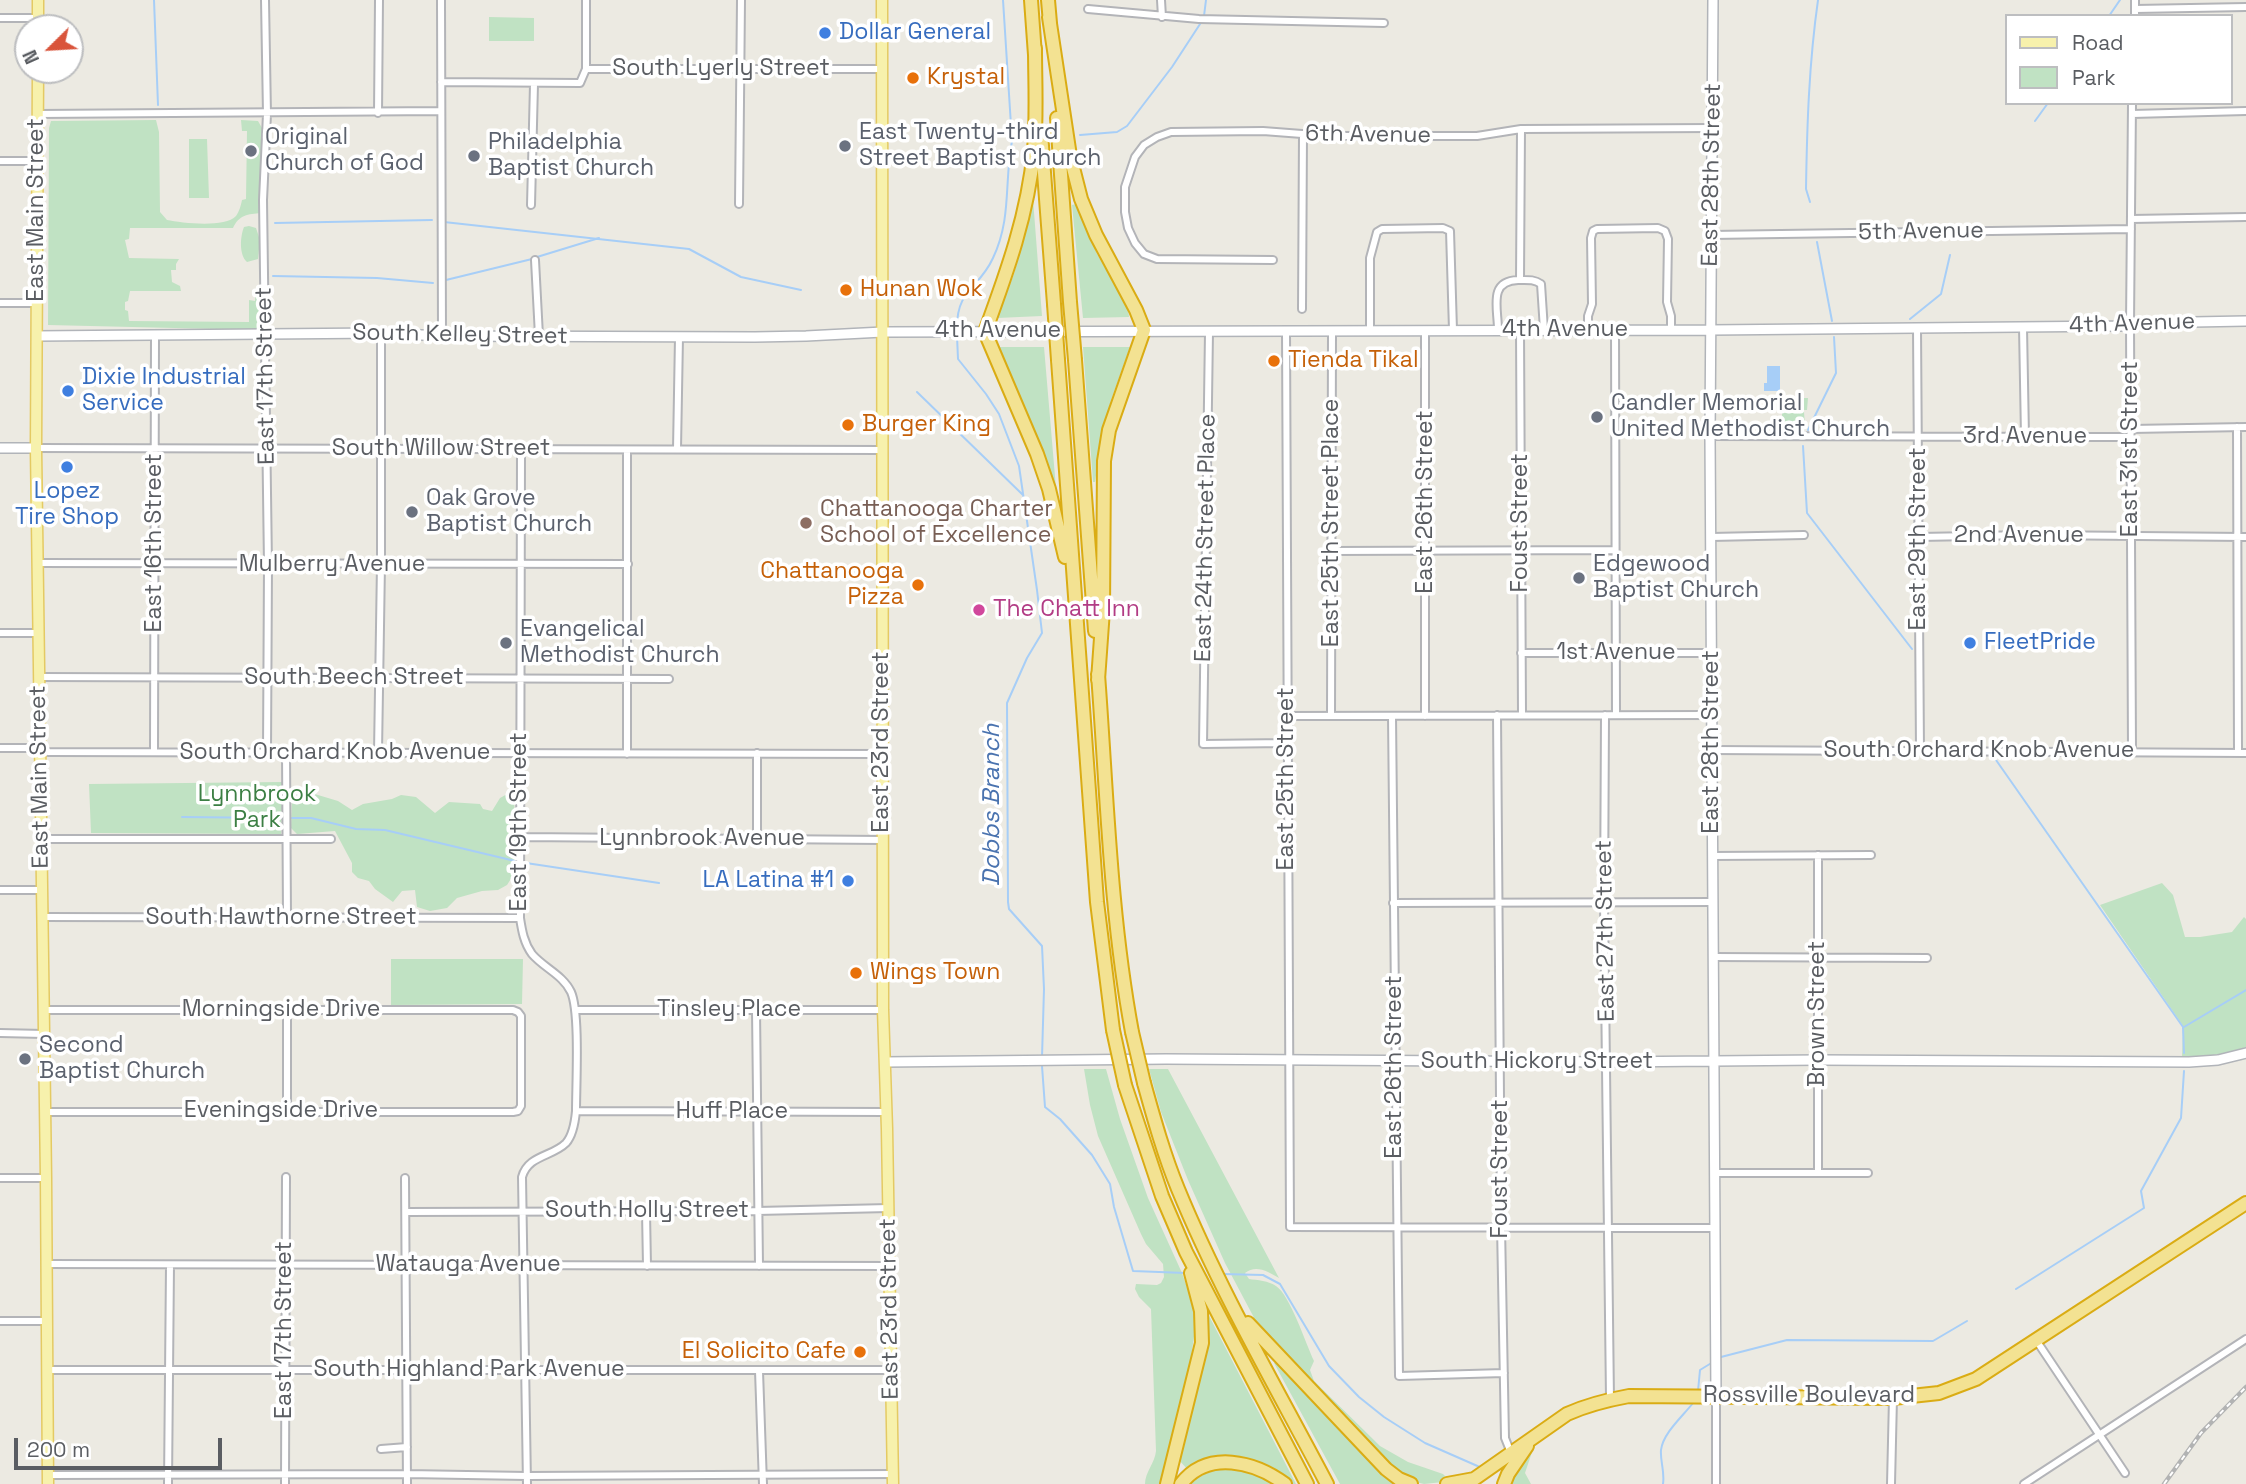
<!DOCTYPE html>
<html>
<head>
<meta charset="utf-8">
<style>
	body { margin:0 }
	#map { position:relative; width:2246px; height:1484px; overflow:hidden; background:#eceae2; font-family:"Space Grotesk",sans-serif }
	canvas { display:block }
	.legend { position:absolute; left:2005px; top:14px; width:228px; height:91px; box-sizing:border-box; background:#fff; border:2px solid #bdbec0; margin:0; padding:9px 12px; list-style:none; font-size:21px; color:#5a5d62 }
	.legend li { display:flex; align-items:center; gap:14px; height:35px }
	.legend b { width:35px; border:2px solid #bdbec0 }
	.north { position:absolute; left:14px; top:14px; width:70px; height:70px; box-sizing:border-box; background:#fff; border:2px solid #bdbec0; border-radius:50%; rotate:246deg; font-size:19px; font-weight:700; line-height:28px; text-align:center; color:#5a5d62 }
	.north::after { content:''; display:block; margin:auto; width:24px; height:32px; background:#d9543b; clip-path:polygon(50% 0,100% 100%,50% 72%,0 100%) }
	.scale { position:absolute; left:14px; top:1438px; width:208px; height:32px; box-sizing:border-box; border:4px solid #5a5d62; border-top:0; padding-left:9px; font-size:21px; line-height:24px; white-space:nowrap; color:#5a5d62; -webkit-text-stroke:5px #fff; paint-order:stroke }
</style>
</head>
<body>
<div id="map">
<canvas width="2246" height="1484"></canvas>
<ul class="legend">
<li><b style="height:9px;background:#f7f1ac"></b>Road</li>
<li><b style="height:19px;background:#c0e2c3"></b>Park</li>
</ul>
<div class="north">N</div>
<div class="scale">200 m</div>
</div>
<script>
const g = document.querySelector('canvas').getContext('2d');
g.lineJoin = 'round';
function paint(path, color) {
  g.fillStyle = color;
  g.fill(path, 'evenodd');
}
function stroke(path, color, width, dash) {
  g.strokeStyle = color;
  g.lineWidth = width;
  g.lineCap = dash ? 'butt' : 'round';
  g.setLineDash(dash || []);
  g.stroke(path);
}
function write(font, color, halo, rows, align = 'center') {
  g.font = font + ' "Space Grotesk",sans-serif';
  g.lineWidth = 7;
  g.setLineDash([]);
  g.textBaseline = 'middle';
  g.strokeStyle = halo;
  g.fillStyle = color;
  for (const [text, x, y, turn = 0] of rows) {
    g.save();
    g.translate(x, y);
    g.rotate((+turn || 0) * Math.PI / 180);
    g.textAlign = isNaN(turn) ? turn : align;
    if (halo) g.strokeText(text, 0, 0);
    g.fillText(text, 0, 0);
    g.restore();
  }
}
paint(new Path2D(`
	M 489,17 L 534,18 L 534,41 L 489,41 Z
	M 156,120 L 159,132 L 160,212 L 167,220 C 182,223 225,228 236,216 C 239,212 241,205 242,200 L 246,199 L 247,131 L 242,131 L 241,120 L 258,121 L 262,128 L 261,213 C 248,214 239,215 233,228 L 130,228 L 129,239 L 125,240 L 129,258 L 179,259 L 176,264 L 176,270 L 171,270 L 172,282 L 180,286 L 181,291 L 130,291 L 128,301 L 125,302 L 125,310 L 128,311 L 129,321 L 249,322 L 249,300 L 255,301 L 256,287 L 259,286 L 259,330 L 48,325 L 49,128 L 51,121 Z
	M 189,139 L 207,139 L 209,198 L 189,198 Z
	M 1032,186 L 1042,316 L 997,318 L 1014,274 L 1023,240 Z
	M 1076,204 L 1097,254 L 1128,308 L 1129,317 L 1083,318 L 1072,205 Z
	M 249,226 L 256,228 L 260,240 L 258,259 L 247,262 C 239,255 240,237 244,227 Z
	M 996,347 L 1044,347 L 1057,500 Z
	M 1083,347 L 1130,347 L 1111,400 L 1103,431 L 1095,482 L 1093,482 Z
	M 1783,398 L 1808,398 L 1807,410 L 1783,410 Z
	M 1804,412 L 1805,426 L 1782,426 L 1782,413 Z
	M 283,782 L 281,834 L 91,833 L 89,784 Z
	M 298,789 L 338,801 L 352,810 L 363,804 L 392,799 L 401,795 L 416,797 L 435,813 L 449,802 L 480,804 L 483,809 L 492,811 L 500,798 L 509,793 L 514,797 L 516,845 L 514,874 L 507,885 L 498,890 L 482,891 L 457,898 L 447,908 L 430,911 L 417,907 L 415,890 L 402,891 L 393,902 L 375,889 L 369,881 L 358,878 L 352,872 L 352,863 L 335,831 L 297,834 L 291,828 L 292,797 Z
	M 2162,883 L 2173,895 L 2185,937 L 2200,937 L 2232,932 L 2244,917 L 2246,919 L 2246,1047 L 2224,1054 L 2182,1058 L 2183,1026 L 2100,905 Z
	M 391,959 L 523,959 L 522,1004 L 391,1005 Z
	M 1084,1069 L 1106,1069 L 1120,1119 L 1148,1198 L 1182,1273 L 1193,1305 L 1195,1330 L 1190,1364 L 1161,1484 L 1145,1484 C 1145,1472 1155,1463 1156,1451 L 1151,1309 L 1139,1297 L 1135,1289 L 1136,1284 L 1157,1285 L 1161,1283 L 1164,1277 L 1163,1264 L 1146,1244 L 1141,1234 L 1098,1136 L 1090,1105 Z
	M 1149,1069 L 1168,1069 L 1279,1278 C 1269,1272 1256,1264 1245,1273 L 1249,1279 C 1257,1280 1269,1281 1276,1286 C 1290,1295 1306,1344 1314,1361 L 1310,1370 L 1314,1381 L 1380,1446 L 1408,1462 L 1443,1474 L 1445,1476 L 1443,1482 L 1424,1484 L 1412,1481 L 1386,1462 L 1260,1329 L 1225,1263 L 1188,1180 L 1161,1112 Z
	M 1206,1310 L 1296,1484 L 1292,1484 L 1258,1464 L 1189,1471 L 1178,1459 Z
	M 1278,1361 L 1396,1484 L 1340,1484 L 1274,1363 Z
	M 1532,1452 L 1525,1473 L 1531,1484 L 1508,1484 L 1518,1464 Z
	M 1233,1467 L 1252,1470 L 1276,1484 L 1189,1484 L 1208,1471 Z`), '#c0e2c3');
paint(new Path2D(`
	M 1767,366 L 1780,366 L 1780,391 L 1764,391 L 1764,383 L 1767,383 Z`), '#a7cef7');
stroke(new Path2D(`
	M 154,0 L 158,105
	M 1204,16 L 1206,0
	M 2109,16 L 2120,0
	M 2035,121 L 2048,103
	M 1080,135 L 1117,132 L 1127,126 L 1172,67 L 1202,21
	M 1810,202 L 1806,189 C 1807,125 1809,63 1818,0
	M 444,222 L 689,249 L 741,277 L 801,290
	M 275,223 L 432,220
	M 1817,242 L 1832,321
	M 537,257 L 599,238
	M 273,276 L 377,278 L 433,283
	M 446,280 L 532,259
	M 1910,319 L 1941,294 L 1950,255
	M 957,327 C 957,289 979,289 993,258 C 1012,218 1004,182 1012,141 L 1003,0
	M 957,336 L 958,359 L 986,394 L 999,414 L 1019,466 L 1037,590 L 1042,633 L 1027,658 L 1007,703 L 1008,902 L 1009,909 L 1042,946 L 1044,989 L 1042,1057
	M 917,392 L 1023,495
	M 1808,430 L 1836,373 L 1834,337
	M 1803,446 L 1807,513 L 1912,649
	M 1996,760 L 2183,1027 L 2184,1053
	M 182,817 L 281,818
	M 292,818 L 311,818 L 356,829 L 385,830 L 515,861
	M 526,863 L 659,883
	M 2184,1027 L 2246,990
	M 1042,1066 L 1045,1107 L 1060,1119 L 1092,1155 L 1110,1184 L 1114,1207 L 1133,1271 L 1185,1273
	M 1222,1274 L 1263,1275 L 1280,1284 L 1329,1366 L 1359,1397 L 1384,1417 L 1425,1443 L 1482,1468
	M 2016,1289 L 2144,1208 L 2141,1191 L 2181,1118 L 2184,1071
	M 1721,1357 L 1787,1340 L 1933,1341 L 1967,1321
	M 1698,1391 L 1700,1370 L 1713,1362
	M 1663,1484 C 1665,1472 1660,1461 1661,1450 C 1663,1433 1683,1416 1693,1403`), '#a7cef7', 2);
const street = new Path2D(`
	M 265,0 L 267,114 L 263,200 L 268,565 L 267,752
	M 441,0 L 442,336
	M 586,0 L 586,69
	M 1161,0 L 1162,17
	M 1088,9 L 1199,19 L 1384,23
	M 2135,9 L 2246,7
	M 2135,16 L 2135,0
	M 0,18 L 38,18
	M 441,82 L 580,83 L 586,69 L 883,69
	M 378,113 L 379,0
	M 38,114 L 441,111
	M 2132,114 L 2246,111
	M 0,161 L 37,161
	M 739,204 L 741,0
	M 531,205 L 534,84
	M 2131,219 L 2246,217
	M 1711,235 L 2131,229
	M 535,260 L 539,336
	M 1273,260 L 1157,259 L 1144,254 L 1135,243 L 1128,228 L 1125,212 L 1125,187 L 1135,157 L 1144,145 L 1157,137 L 1171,132 L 1263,131 L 1328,136 L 1477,136 L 1521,129 L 1713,128
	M 1520,280 L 1521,129
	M 0,303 L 37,303
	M 1302,309 L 1303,134
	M 2023,327 L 2025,437
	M 1917,328 L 1920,751
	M 1370,330 L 1370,258 L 1377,232 L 1382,229 L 1443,228 L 1450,231 L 1453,330
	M 1498,330 C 1498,308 1488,281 1518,280 C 1527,280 1534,279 1541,284 L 1544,330
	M 1520,330 L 1522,715
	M 1588,330 L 1588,316 L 1592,304 L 1591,238 L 1593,231 L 1597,229 L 1658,228 L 1665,231 L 1668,239 L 1667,302 L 1671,316 L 1671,330
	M 1615,330 L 1616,715
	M 1286,331 L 1290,1227 L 1714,1228
	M 1209,332 L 1203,744 L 1286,743
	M 2237,427 L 2238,753
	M 2131,429 L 2246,427
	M 1710,436 L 2131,437
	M 36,448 L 883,450
	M 521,449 L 520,918 C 522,931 524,943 532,954 C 544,968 563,975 571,992 C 580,1012 576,1085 576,1111 C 575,1122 573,1135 566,1143 C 552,1157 528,1155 522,1177 L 527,1484
	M 677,449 L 679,337
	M 1711,537 L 1804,535
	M 1919,537 L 2029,535 L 2246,537
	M 1331,551 L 1615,550
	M 37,563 L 628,564
	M 0,633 L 38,633
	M 1521,653 L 1711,653
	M 39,677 L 669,679
	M 1331,715 L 1332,331
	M 1497,715 L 1501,1226 L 1505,1438 L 1511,1453
	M 1605,715 L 1604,903 L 1610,1399
	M 1286,716 L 1711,715
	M 1392,716 L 1399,1376 L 1504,1373
	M 1425,716 L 1425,330
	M 0,748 L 31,748 L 49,752 L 881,754
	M 1712,750 L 2246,753
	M 154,752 L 155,335
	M 286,752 L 287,917
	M 378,752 L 381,564 L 381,333
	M 2132,752 L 2130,324 L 2132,103
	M 627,754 L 627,450
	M 521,837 L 883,840
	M 41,839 L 331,839
	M 757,839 L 757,753
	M 1818,855 L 1818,1173
	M 1712,856 L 1871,855
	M 0,890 L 42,890
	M 1393,903 L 1713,902
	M 42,917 L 520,918
	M 1713,957 L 1927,958
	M 43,1010 L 513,1010 L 518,1012 L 521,1016 L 521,1106 L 518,1111 L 513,1112 L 45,1112
	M 575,1010 L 883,1010
	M 756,1010 L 759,1266
	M 0,1033 L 44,1034
	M 287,1111 L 287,1010
	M 576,1111 L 887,1112
	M 1714,1173 L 1868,1173
	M 0,1178 L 46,1178
	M 405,1178 L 407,1484
	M 406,1212 L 757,1211 L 889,1208
	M 646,1212 L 647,1266
	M 47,1264 L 889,1266
	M 0,1321 L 47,1321
	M 2036,1340 L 2125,1473
	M 47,1370 L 891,1370
	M 759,1371 L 763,1484
	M 1716,1397 L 1716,1484
	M 381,1449 L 407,1447
	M 48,1475 L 407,1474 L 527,1476 L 893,1474
	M 168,1484 L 170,1265
	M 285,1484 L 286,1177
	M 1891,1484 L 1893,1398
	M 2024,1484 L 2246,1339`);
const secondary = new Path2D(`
	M 1713,0 L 1710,436 L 1716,1397
	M 37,336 L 381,333 L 442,336 L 755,337 L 806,336 L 883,332 L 1711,330 L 2121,326 L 2140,323 L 2246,321
	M 0,448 L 36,448
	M 885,1062 L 1166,1059 L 1608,1062 L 1819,1060 L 2189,1062 L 2218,1060 L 2246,1053`);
const primary = new Path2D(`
	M 882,0 L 883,1010 L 887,1129 L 893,1484
	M 38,28 L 38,0
	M 38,70 L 36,448 L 46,1178 L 48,1484`);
const highway = new Path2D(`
	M 1031,0 L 1035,55
	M 1048,0 L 1050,23
	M 1049,17 L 1070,156 L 1081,199 L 1096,235 L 1136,310 L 1144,330 L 1109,430 L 1104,461 L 1103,610 L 1098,680
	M 1035,48 C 1035,81 1037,116 1034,150 C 1028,214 1007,272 985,332 L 1037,454 L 1049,489 L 1065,557
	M 1057,118 L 1070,302
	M 1041,133 L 1054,304
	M 1058,360 L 1097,902 L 1113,1030
	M 1075,360 L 1095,631
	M 1098,674 C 1107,794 1110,914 1132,1032
	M 1144,1083 C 1154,1119 1164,1155 1178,1189 C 1220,1291 1276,1387 1327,1484
	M 1125,1085 L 1162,1196 L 1186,1252 L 1307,1484
	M 1248,1323 L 1386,1469 L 1399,1479 L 1411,1484
	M 1167,1484 L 1202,1343 L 1201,1311 L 1191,1273
	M 1181,1484 C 1208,1449 1255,1462 1285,1484
	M 1447,1484 L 1474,1479
	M 1467,1484 L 1567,1414 C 1587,1405 1607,1400 1629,1396 L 1893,1398 L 1939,1393 L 1976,1379 L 2246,1203
	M 1504,1484 L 1508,1474 L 1527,1446`);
stroke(street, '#b3b4b8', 10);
stroke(secondary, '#b1b4b9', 12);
stroke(primary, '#e4ca63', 13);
stroke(highway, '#daac14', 16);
stroke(street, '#fff', 6);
stroke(secondary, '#fff', 9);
stroke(primary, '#f7f1ac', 10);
stroke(highway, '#f3e292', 12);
const rail = new Path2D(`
	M 2164,1484 L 2201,1433 L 2246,1387`);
stroke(rail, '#b2b3b3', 4.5);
stroke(rail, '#fff', 2, [5]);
const highwayBridge = new Path2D(`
	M 1070,302 L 1075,360
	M 1054,304 L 1058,360
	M 1113,1030 L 1125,1085
	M 1132,1032 L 1144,1083`);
stroke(highwayBridge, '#daac14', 16, []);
stroke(highwayBridge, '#f3e292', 12);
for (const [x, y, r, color] of [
	[825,33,7,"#3f7fe0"],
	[913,78,7,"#e8710a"],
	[845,146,7,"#6b7280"],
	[251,151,7,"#6b7280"],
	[474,156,7,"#6b7280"],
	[846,290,7,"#e8710a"],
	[1274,361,7,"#e8710a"],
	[68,391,7,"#3f7fe0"],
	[1597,417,7,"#6b7280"],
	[848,425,7,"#e8710a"],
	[67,467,7,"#3f7fe0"],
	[412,512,7,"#6b7280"],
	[806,523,7,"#8d6e63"],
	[1579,578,7,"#6b7280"],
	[918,585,7,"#e8710a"],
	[979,610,7,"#d1479c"],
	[506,643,7,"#6b7280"],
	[1970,643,7,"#3f7fe0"],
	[848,881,7,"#3f7fe0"],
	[856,973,7,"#e8710a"],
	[25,1059,7,"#6b7280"],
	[860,1352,7,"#e8710a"]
]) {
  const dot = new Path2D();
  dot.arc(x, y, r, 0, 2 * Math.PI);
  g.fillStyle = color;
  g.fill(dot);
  stroke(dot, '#fff', 2.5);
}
write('23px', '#366cbe', '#fff', [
	["Dollar General",839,33],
	["Dixie Industrial",82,378],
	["Service",82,404],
	["Lopez",67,492,"center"],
	["Tire Shop",67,518,"center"],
	["FleetPride",1984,643],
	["LA Latina #1",834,881,"right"]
], 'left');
write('23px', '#5a5d62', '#fff', [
	["South Lyerly Street",721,69],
	["6th Avenue",1368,135,1],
	["East 28th Street",1712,175,-89],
	["East Main Street",37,210,-90],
	["5th Avenue",1921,232,-1],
	["4th Avenue",2132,324,-2],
	["4th Avenue",1565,330],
	["4th Avenue",998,331],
	["South Kelley Street",460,335,1],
	["East 17th Street",266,376,-91],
	["3rd Avenue",2025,437],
	["South Willow Street",441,449],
	["East 31st Street",2131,449,-90],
	["East 26th Street",1426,502,-90],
	["East 25th Street Place",1332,523,-90],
	["Foust Street",1521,523,-90],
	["2nd Avenue",2019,536],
	["East 24th Street Place",1206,538,-89],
	["East 29th Street",1919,539,-90],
	["East 16th Street",155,543,-90],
	["Mulberry Avenue",332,565],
	["1st Avenue",1616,653],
	["South Beech Street",354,678],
	["East 23rd Street",882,742,-90],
	["East 28th Street",1712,742,-90],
	["South Orchard Knob Avenue",1979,751],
	["South Orchard Knob Avenue",335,753],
	["East Main Street",40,777,-91],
	["East 25th Street",1287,779,-90],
	["East 19th Street",520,822,-90],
	["Lynnbrook Avenue",702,839],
	["South Hawthorne Street",281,918],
	["East 27th Street",1606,931,-91],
	["Morningside Drive",281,1010],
	["Tinsley Place",729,1010],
	["Brown Street",1818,1014,-90],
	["South Hickory Street",1537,1062],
	["East 26th Street",1395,1067,-90],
	["Eveningside Drive",281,1111],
	["Huff Place",732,1112],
	["Foust Street",1501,1169,-90],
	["South Holly Street",647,1211],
	["Watauga Avenue",468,1265],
	["East 23rd Street",890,1309,-91],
	["East 17th Street",285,1330,-90],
	["South Highland Park Avenue",469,1370],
	["Rossville Boulevard",1809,1396]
]);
write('23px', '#c56008', '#fff', [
	["Krystal",927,78],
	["Hunan Wok",860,290],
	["Tienda Tikal",1288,361],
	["Burger King",862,425],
	["Chattanooga",904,572,"right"],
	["Pizza",904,598,"right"],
	["Wings Town",870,973],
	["El Solicito Cafe",846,1352,"right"]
], 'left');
write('23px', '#5b616d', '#fff', [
	["East Twenty-third",859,133],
	["Street Baptist Church",859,159],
	["Original",265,138],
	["Church of God",265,164],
	["Philadelphia",488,143],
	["Baptist Church",488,169],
	["Candler Memorial",1611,404],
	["United Methodist Church",1611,430],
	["Oak Grove",426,499],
	["Baptist Church",426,525],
	["Edgewood",1593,565],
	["Baptist Church",1593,591],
	["Evangelical",520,630],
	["Methodist Church",520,656],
	["Second",39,1046],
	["Baptist Church",39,1072]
], 'left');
write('23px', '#785e54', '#fff', [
	["Chattanooga Charter",820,510],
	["School of Excellence",820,536]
], 'left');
write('23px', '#b23c85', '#fff', [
	["The Chatt Inn",993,610]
], 'left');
write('23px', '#3c7f44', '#fff', [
	["Lynnbrook",257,795],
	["Park",257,821]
]);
write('italic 24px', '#4a73af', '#fff', [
	["Dobbs Branch",992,805,-90]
]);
</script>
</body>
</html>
